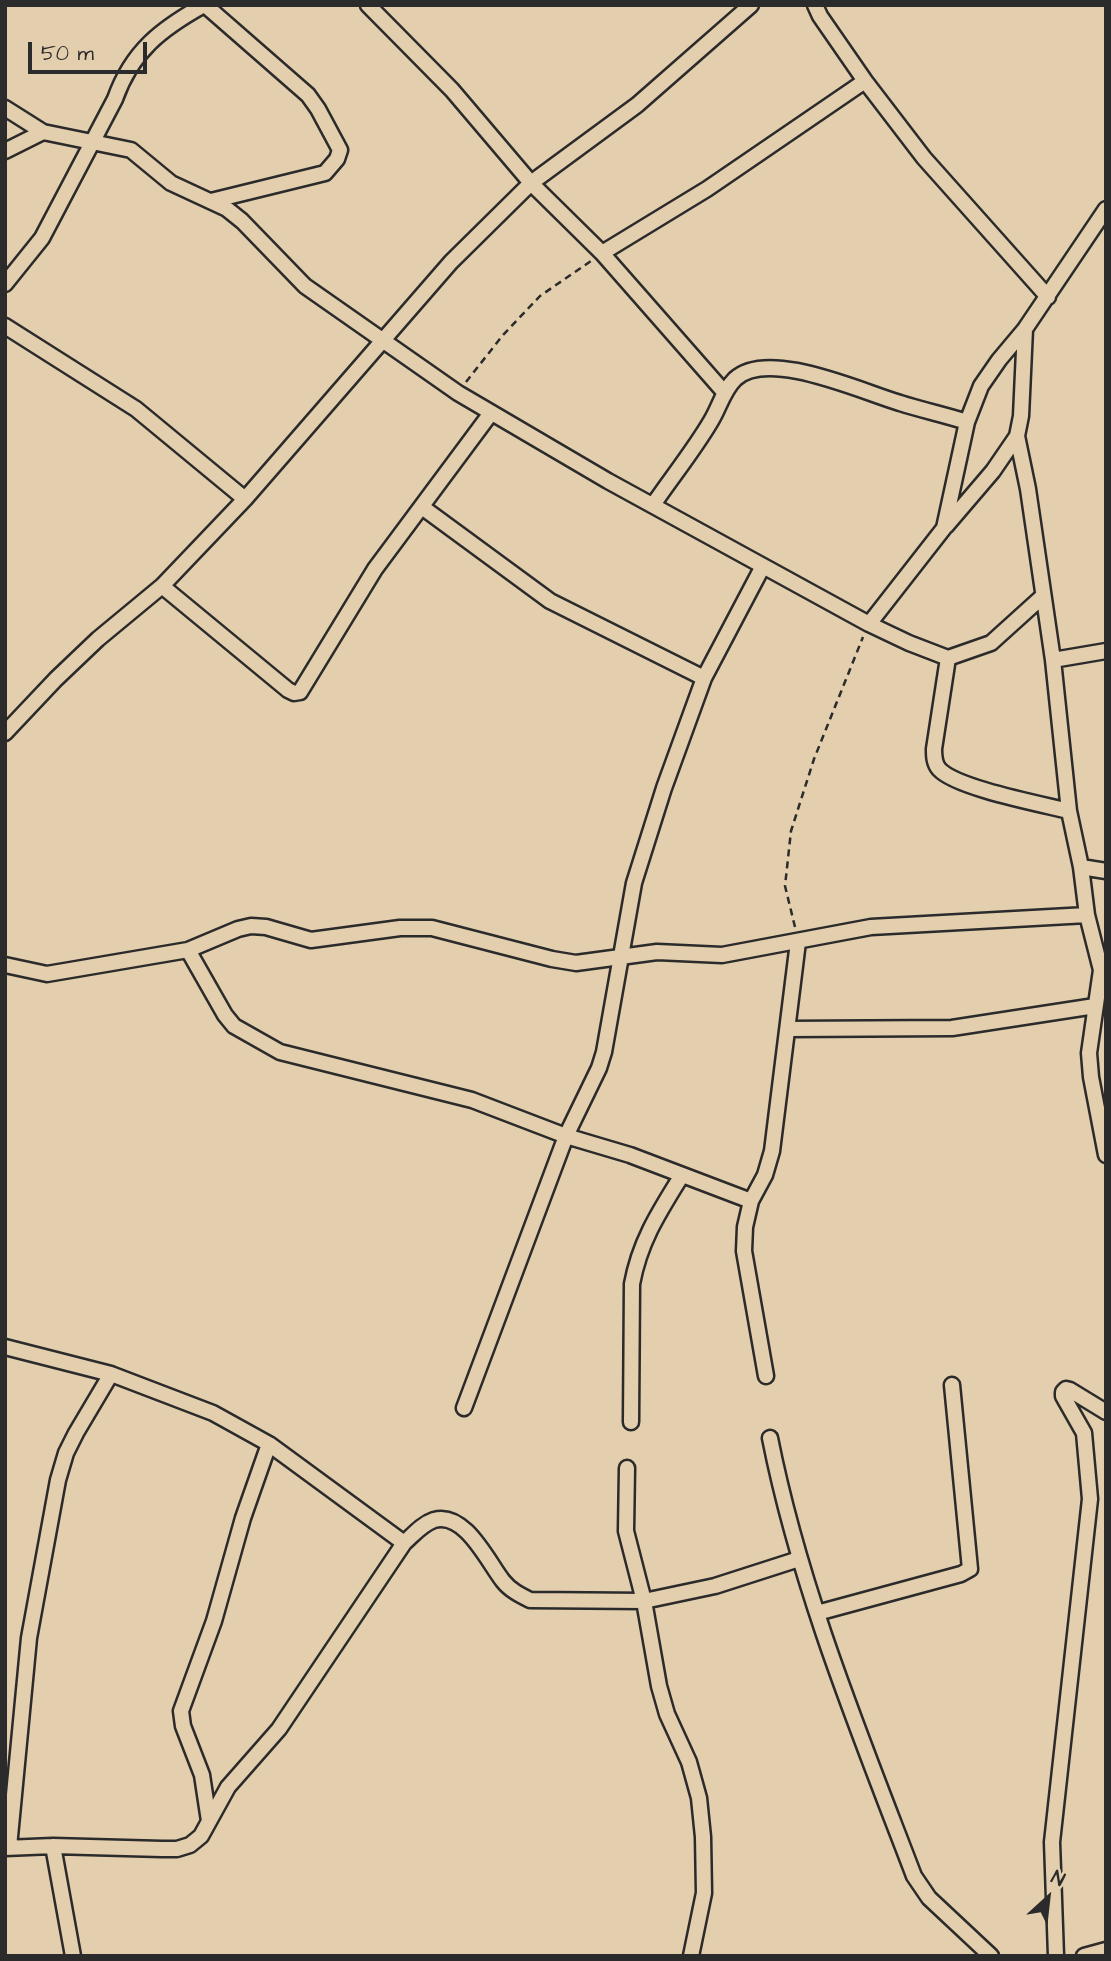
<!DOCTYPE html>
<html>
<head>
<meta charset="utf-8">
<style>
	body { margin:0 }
	#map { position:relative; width:1111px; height:1961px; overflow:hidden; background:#e3cead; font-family:"Architects Daughter",sans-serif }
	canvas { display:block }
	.frame { position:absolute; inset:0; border:7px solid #2b2b2b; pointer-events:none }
	.north { position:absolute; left:1013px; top:1863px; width:70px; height:70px; -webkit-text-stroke:5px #e3cead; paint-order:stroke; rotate:27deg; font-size:19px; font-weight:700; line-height:28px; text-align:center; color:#2b2b2b }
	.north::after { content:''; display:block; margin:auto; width:24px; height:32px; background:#2b2b2b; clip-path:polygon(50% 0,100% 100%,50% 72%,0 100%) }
	.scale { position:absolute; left:28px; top:42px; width:119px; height:32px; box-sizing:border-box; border:4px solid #2b2b2b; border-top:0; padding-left:9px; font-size:21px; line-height:24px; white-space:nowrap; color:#2b2b2b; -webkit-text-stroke:5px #e3cead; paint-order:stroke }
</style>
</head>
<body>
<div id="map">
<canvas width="1111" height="1961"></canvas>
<div class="frame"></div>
<div class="north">N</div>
<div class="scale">50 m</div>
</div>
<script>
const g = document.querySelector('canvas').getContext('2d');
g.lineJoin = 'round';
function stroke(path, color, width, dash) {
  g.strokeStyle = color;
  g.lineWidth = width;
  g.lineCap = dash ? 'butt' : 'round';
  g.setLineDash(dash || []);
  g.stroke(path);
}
const minor = new Path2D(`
	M 205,5 L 308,95 L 318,109 L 340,150 L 337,159 L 325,173 L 211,201
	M 368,5 L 452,90 L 531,183 L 602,253 L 724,392
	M 815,5 L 820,16 L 865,81 L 924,158 L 1048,297
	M 5,108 L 43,132 L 131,150 L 171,183 L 227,209 L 242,221 L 305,286 L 458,393 L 608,481 L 869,624 L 909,643 L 948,658
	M 5,151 L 43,132
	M 602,253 L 707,189 L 865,81
	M 5,284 L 42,238 L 115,99 C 132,51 161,29 204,5
	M 5,326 L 136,409 L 245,499
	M 1025,329 L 1021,416 L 1017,436 L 1028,489 L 1053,660 L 1069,811 L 1081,867 L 1087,915 L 1101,970 L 1089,1053 L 1091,1077 L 1106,1155
	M 653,505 C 672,477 694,450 711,421 C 720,406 723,391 735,379 C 768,348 862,392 900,403 C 922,410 945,415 967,422
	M 422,507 L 550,601 L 704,678
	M 946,526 L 993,471 L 1017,436
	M 162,586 L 288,690 L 294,693 L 300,692 L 375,569 L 491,413
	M 1043,596 L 991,643 L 948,658 L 934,749 C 934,756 934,763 939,769 C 956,788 1041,804 1069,811
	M 869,624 L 944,528 L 967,422 L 981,386 L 999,360 L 1025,329 L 1106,209
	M 1053,660 L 1106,651
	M 5,733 L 56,679 L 98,639 L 162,586 L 245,499 L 451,262 L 531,183 L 637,105 L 751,5
	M 1081,867 L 1106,871
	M 188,950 L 225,1015 L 234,1026 L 280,1052 L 472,1100 L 566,1136 L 630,1155 L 751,1201
	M 5,965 L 47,974 L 188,950 L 238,929 L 251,926 L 266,927 L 311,940 L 400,928 L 432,928 L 552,959 L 576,963 L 657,952 L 722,955 L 871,927 L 1087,915
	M 788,1029 L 952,1028 L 1095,1006
	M 5,1347 L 111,1374 L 213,1413 L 269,1444 L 404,1543
	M 766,1376 L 744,1251 L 745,1227 L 751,1201 L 765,1175 L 772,1151 L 798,942
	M 464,1408 L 566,1136 L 599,1068 L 604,1052 L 634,883 L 664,788 L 704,678 L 763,566
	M 631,1422 L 632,1284 C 640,1241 659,1212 682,1175
	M 770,1438 C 800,1589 859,1732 914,1876 L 929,1898 L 991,1956
	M 627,1468 L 626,1531 L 644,1601 L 659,1686 L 667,1714 L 689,1762 L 699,1798 L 703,1837 L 704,1893 L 691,1956
	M 817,1613 L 961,1574 L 970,1569 L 952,1385
	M 209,1821 L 202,1775 L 183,1726 L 181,1711 L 214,1621 L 243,1518 L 269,1444
	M 53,1846 L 73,1956
	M 9,1847 L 29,1638 L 58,1480 L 66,1453 L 76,1433 L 111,1374
	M 5,1848 L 53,1846 L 162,1849 L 177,1849 L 190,1845 L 201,1836 L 228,1787 L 279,1729 L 404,1543 C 413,1535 422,1524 434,1520 C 465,1511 488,1562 503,1581 C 510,1590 520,1595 530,1600 L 644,1601 L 715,1586 L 799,1559
	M 1056,1956 L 1052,1842 L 1090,1499 L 1084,1433 L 1063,1396 L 1063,1392 L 1066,1389 L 1070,1390 L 1106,1412
	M 1084,1956 L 1106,1950`);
stroke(minor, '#2b2b2b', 19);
stroke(new Path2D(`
	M 466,382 L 503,335 L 540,296 L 591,261
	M 795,927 L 785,886 L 791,831 L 814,759 L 863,637`), '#2b2b2b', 2.5, [7, 5]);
stroke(minor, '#e3cead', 14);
</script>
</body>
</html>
